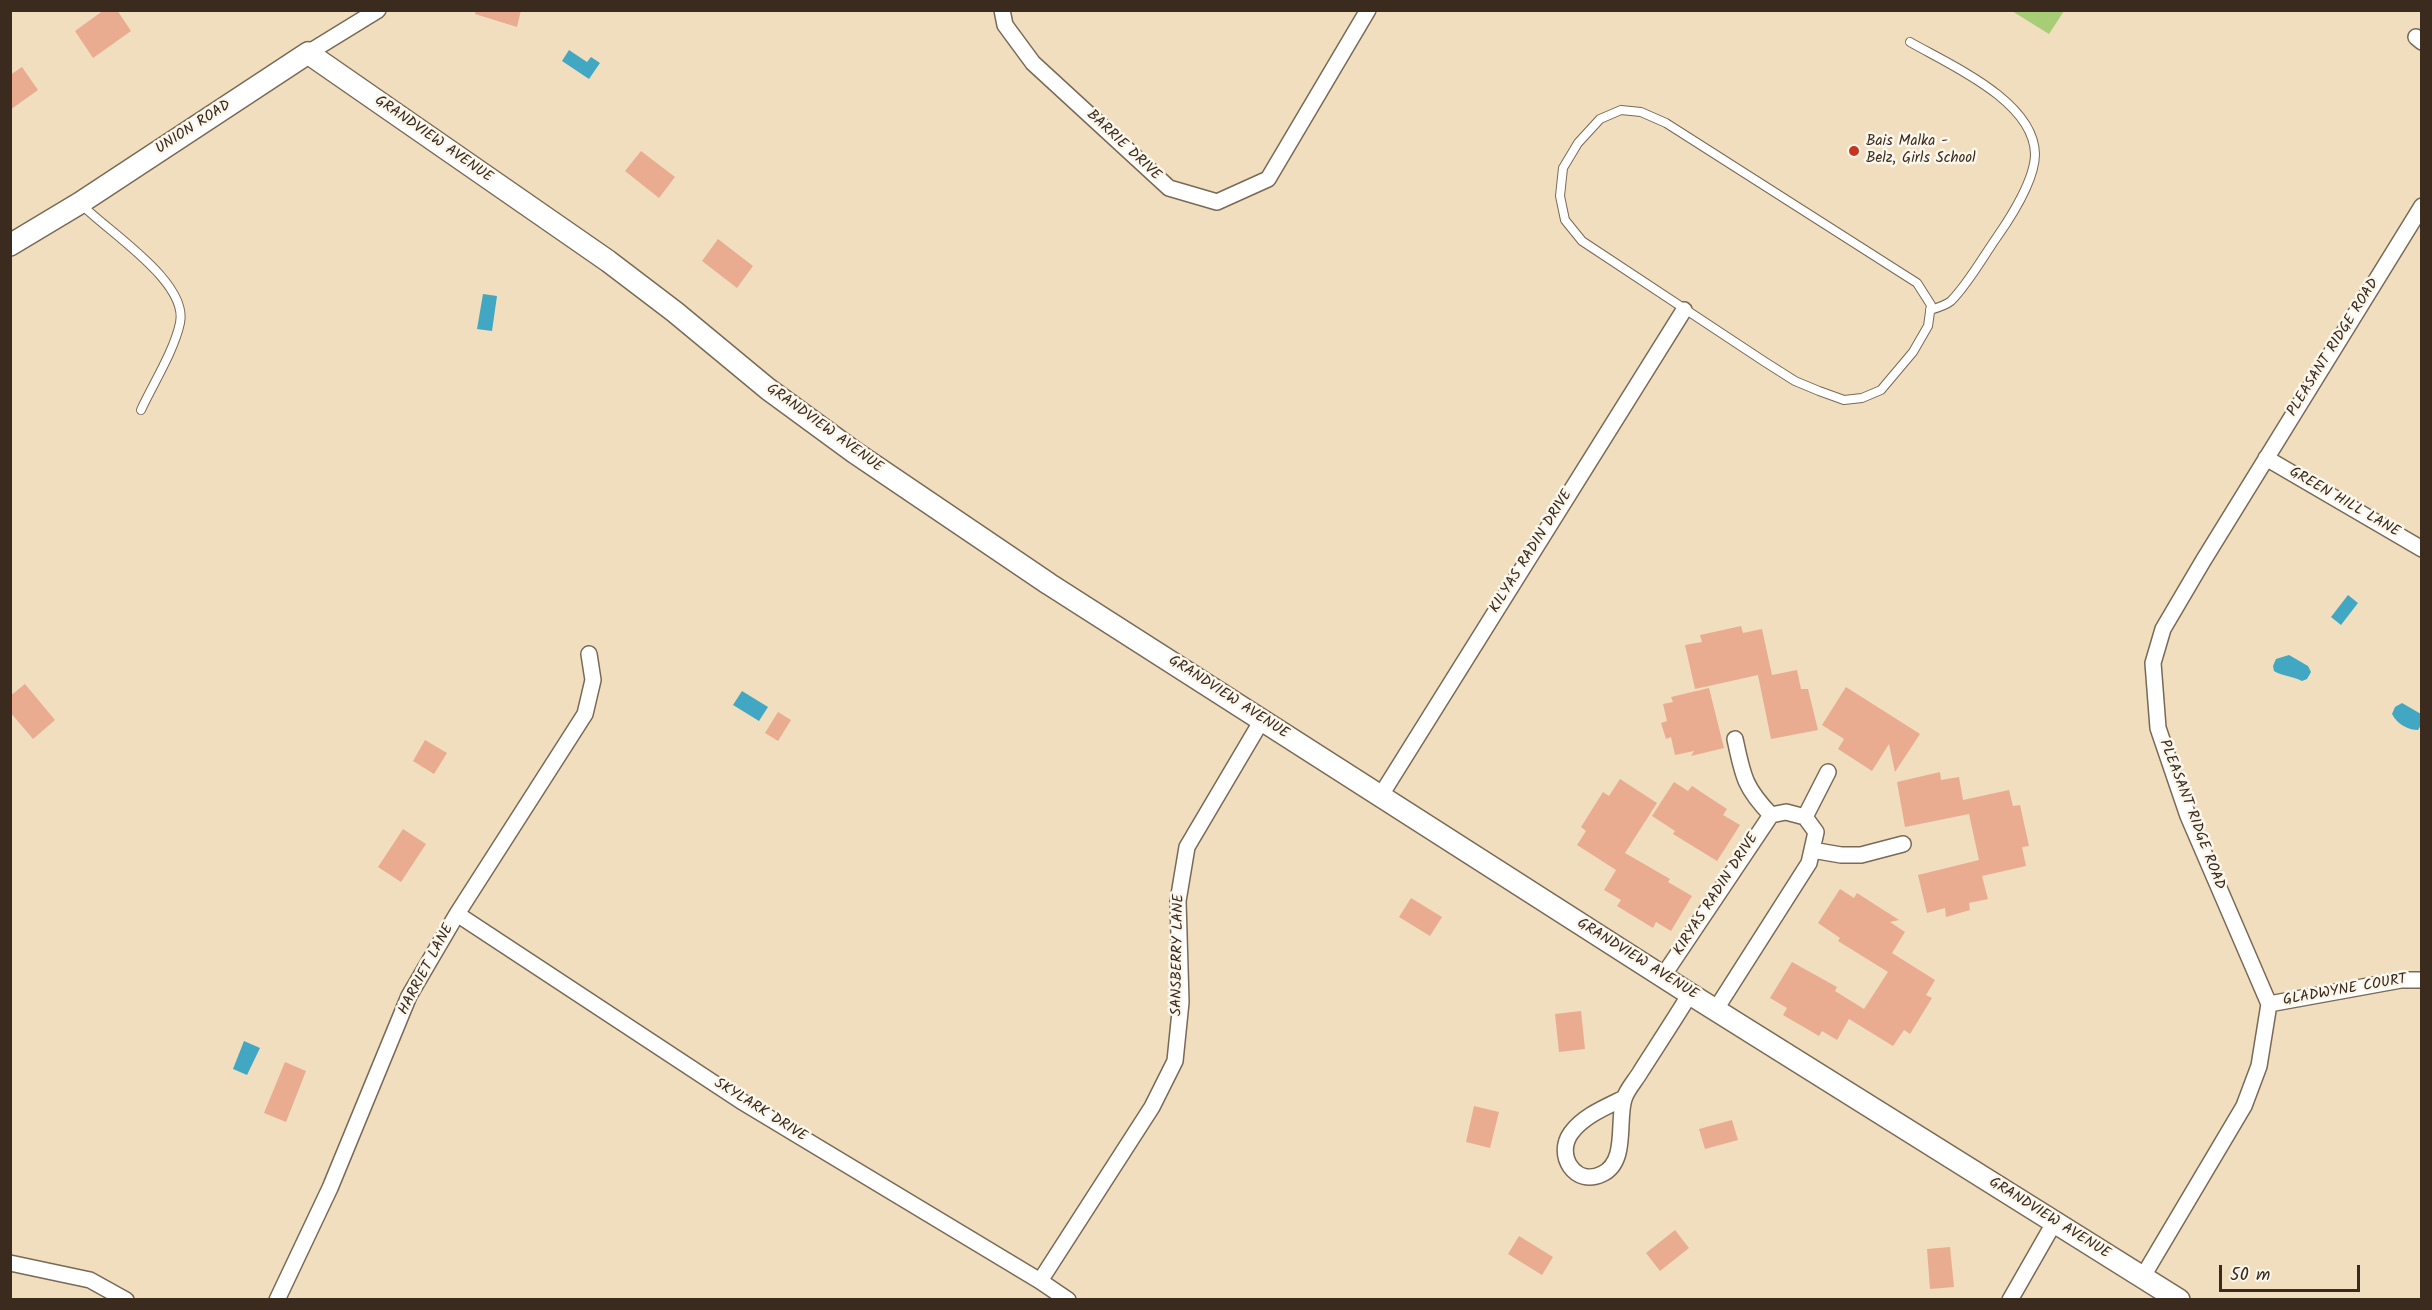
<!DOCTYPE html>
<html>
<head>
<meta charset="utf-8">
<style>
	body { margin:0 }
	#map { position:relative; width:2432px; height:1310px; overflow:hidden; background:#f0debe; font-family:Kalam,sans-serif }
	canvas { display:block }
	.frame { position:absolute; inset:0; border:12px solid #3b2a1e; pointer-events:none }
	.scale { position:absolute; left:2219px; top:1265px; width:141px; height:27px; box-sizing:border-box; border:3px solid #3b2a1e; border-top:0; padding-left:8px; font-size:18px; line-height:21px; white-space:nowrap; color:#3b2a1e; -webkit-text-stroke:4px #fbf7ec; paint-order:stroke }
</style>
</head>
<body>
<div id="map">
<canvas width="2432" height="1310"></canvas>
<div class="frame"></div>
<div class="scale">50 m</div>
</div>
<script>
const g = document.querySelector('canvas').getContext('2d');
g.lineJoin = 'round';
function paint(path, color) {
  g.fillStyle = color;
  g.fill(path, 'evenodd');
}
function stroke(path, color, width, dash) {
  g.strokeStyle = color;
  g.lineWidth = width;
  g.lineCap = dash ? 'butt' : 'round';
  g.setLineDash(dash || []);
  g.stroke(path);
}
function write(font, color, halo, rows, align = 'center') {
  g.font = font + ' Kalam,sans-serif';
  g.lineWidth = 5;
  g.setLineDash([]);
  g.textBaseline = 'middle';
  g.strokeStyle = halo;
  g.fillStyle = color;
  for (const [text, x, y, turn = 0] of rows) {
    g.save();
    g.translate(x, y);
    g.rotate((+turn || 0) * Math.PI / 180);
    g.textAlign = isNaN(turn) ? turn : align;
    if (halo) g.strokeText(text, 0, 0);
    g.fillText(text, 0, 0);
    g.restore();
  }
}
paint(new Path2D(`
	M 2012,11 L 2064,11 L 2049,34 Z`), '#a7cd77');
paint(new Path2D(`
	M 569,50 L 587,62 L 591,57 L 600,63 L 589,79 L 562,61 Z
	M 483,294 L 497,296 L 492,331 L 477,329 Z
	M 2348,595 L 2358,603 L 2341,625 L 2331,617 Z
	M 2289,655 L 2308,666 L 2311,672 L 2307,679 L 2302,681 C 2292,676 2282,676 2274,671 L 2273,666 L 2276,659 Z
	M 742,691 L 768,707 L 759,721 L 733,705 Z
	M 2402,703 L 2421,714 L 2421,725 L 2418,730 C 2408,730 2397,724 2392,714 L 2395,707 Z
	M 244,1041 L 260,1048 L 247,1075 L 233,1069 Z`), '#42a7c2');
paint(new Path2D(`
	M 104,10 L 117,10 L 131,31 L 93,58 L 75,31 Z
	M 476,10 L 521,10 L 517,27 L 475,14 Z
	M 22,67 L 38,90 L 10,110 L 10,75 Z
	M 641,151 L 675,177 L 659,198 L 625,171 Z
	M 718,239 L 753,266 L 737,288 L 702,261 Z
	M 1741,626 L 1743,633 L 1762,629 L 1772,675 L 1797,670 L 1801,689 L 1808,689 L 1818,730 L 1771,739 L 1758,675 L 1695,689 L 1685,645 L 1702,642 L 1700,635 Z
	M 25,684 L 55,720 L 33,739 L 10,712 L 10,696 Z
	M 1846,687 L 1920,734 L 1895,772 L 1889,744 L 1872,771 L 1838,749 L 1844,739 L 1822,725 Z
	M 1709,688 L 1724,748 L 1691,756 L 1694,751 L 1675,755 L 1671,737 L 1666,739 L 1661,723 L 1667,721 L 1663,704 L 1673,702 L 1671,697 Z
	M 778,712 L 791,720 L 778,741 L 765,733 Z
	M 425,740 L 447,753 L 434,774 L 413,761 Z
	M 1940,772 L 1941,780 L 1959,777 L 1963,800 L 2009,790 L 2013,806 L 2020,805 L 2029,846 L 2022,847 L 2026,866 L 1982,876 L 1988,899 L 1969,903 L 1970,910 L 1946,917 L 1945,908 L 1927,913 L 1918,875 L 1979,860 L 1969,814 L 1905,827 L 1897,782 Z
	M 1620,779 L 1657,803 L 1625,853 L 1670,879 L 1668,882 L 1692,896 L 1671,931 L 1656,922 L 1653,928 L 1617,906 L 1621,900 L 1604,890 L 1616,870 L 1577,845 L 1586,831 L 1581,827 L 1603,792 L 1609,796 Z
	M 1674,782 L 1688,791 L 1692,786 L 1727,809 L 1723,815 L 1740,825 L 1717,861 L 1673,834 L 1675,831 L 1652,816 Z
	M 403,829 L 426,844 L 401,882 L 378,867 Z
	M 1840,889 L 1854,898 L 1857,893 L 1899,920 L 1890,922 L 1905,932 L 1892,953 L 1935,980 L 1926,995 L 1932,998 L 1910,1034 L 1904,1030 L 1893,1046 L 1849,1019 L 1837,1040 L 1822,1031 L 1819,1036 L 1783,1015 L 1787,1008 L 1770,998 L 1792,962 L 1837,987 L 1835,991 L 1864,1009 L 1888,972 L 1838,941 L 1840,938 L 1818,923 Z
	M 1411,898 L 1442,917 L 1430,936 L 1399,917 Z
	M 1581,1011 L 1585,1049 L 1559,1052 L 1555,1014 Z
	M 285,1062 L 306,1071 L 286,1122 L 264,1113 Z
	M 1474,1106 L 1499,1112 L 1490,1148 L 1466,1142 Z
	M 1732,1120 L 1738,1140 L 1705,1149 L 1699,1129 Z
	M 1675,1230 L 1689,1248 L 1660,1271 L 1646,1253 Z
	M 1519,1236 L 1553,1257 L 1542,1275 L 1508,1254 Z
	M 1950,1247 L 1954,1287 L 1930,1289 L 1927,1249 Z`), '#eaac90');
const lane = new Path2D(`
	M 1910,42 C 1950,65 2034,101 2035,154 C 2035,179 2011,217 1997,237 C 1983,257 1968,284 1951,301 C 1946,305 1937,308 1930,310
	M 1621,110 L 1641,112 L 1666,123 L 1917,283 L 1931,305 L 1928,326 L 1913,352 L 1881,390 L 1862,398 L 1844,400 L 1819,391 L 1795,381 L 1765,362 L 1582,241 L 1565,220 L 1560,196 L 1563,168 L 1578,143 L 1600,119 Z
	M 81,204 C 107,231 189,282 180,323 C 174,351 153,384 141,410`);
const street = new Path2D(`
	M 1002,10 L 1005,25 L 1033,63 L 1169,188 L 1217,202 L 1268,179 L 1368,10
	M 2416,37 L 2422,42
	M 308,53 L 378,10
	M 2266,458 L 2422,549
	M 1735,739 C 1743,776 1744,787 1771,815
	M 1381,795 L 1684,310
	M 1805,817 L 1828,772
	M 1812,850 L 1841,855 L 1861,855 L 1903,844
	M 457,914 L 741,1101 L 1040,1281 L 1068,1300
	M 1663,976 L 1771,815 L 1786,812 L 1805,817 L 1816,832 L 1809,863 L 1716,1009
	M 2269,1004 L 2401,980 L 2422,980
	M 1624,1098 C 1606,1107 1583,1116 1571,1133 C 1555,1155 1575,1187 1602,1174 C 1628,1162 1617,1121 1624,1099 C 1627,1089 1636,1080 1641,1071 C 1657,1046 1674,1020 1690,994
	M 10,1263 L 90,1280 L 126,1300
	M 2142,1278 L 2244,1106 L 2259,1066 L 2269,1004 L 2188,816 L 2158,728 L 2153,663 L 2163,629 L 2203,561 L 2422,206
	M 1040,1281 L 1152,1107 L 1175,1061 L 1181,1002 L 1178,901 L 1187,847 L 1262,720
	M 277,1300 L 330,1188 L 409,996 L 457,914 L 585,714 L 593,680 L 589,654
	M 2010,1300 L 2054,1223`);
const secondary = new Path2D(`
	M 10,245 L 80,203 L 308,53 L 608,261 L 675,312 L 768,389 L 854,452 L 1049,584 L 1690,994 L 2179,1300`);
stroke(lane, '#7a6956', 10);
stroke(street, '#7a6956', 18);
stroke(secondary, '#7a6956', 24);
stroke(lane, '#fff', 8);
stroke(street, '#fff', 15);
stroke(secondary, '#fff', 21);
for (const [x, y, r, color] of [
	[1854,151,6,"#c8321e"]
]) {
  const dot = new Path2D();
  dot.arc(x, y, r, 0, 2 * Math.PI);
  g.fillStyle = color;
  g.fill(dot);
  stroke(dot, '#fbf7ec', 2);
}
write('15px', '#3b2a1e', '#fbf7ec', [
	["UNION ROAD",194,128,-33],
	["GRANDVIEW AVENUE",433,140,35],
	["BARRIE DRIVE",1123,146,43],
	["PLEASANT RIDGE ROAD",2334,348,-58],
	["GRANDVIEW AVENUE",824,429,36],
	["GREEN HILL LANE",2344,503,30],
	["KILYAS RADIN DRIVE",1532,552,-58],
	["GRANDVIEW AVENUE",1228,698,33],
	["PLEASANT RIDGE ROAD",2191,815,69],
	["KIRYAS RADIN DRIVE",1717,895,-57],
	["SANSBERRY LANE",1179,955,-89],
	["GRANDVIEW AVENUE",1637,960,32],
	["HARRIET LANE",427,970,-62],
	["GLADWYNE COURT",2345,991,-10],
	["SKYLARK DRIVE",760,1111,32],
	["GRANDVIEW AVENUE",2049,1219,32]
]);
write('15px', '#3b2a1e', '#fbf7ec', [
	["Bais Malka -",1866,142],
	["Belz, Girls School",1866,159]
], 'left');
</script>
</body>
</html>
